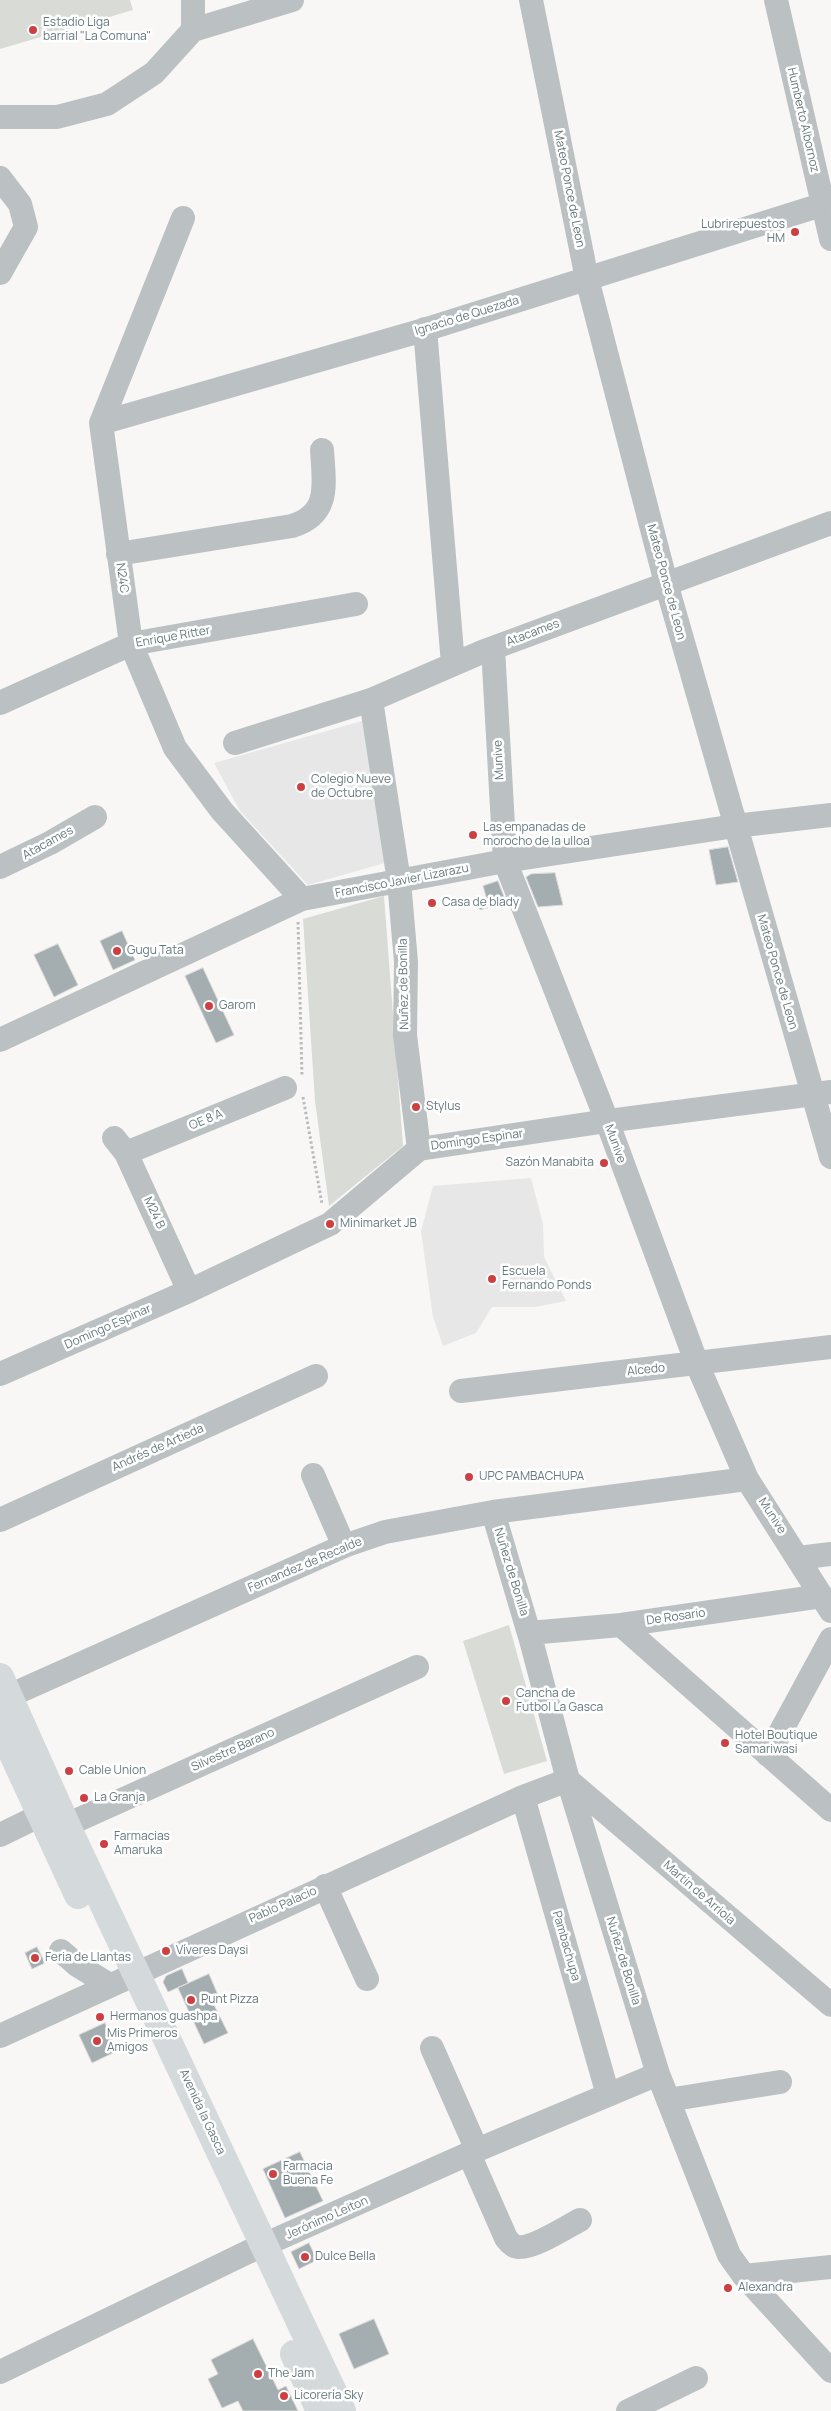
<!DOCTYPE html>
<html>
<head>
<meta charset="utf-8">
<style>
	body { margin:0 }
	canvas { display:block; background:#f8f7f6 }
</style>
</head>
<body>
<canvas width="831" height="2411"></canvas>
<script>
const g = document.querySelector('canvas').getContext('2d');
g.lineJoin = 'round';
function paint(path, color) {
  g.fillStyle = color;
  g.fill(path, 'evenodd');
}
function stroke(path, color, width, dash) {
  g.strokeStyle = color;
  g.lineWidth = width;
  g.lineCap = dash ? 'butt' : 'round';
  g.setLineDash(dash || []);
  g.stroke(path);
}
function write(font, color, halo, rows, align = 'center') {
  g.font = font + ' Manrope,sans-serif';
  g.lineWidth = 5;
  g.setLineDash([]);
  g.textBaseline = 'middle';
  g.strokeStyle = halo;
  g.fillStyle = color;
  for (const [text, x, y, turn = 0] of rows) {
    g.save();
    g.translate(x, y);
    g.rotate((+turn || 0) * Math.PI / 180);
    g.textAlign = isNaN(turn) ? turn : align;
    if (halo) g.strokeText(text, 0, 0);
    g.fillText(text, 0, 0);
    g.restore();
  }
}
paint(new Path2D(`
	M 362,721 L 388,862 L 308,885 L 240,811 L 214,763 Z
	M 531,1178 L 543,1224 L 544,1257 L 566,1301 L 535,1307 L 492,1307 L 476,1333 L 443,1346 L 433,1317 L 421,1231 L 433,1186 Z`), '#e6e7e6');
paint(new Path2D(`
	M 0,0 L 130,0 L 133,10 L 0,49 Z
	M 384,896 L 403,1146 L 329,1206 L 315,1101 L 303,919 Z
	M 509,1625 L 547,1761 L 504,1774 L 463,1641 Z`), '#d9dcd6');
const building = new Path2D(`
	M 728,847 L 738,882 L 716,885 L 709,850 Z
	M 555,873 L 563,905 L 538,907 L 526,877 L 531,874 Z
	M 498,881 L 506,902 L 480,910 L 477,905 L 487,900 L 483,886 Z
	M 122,931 L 135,960 L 113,970 L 100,941 Z
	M 58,944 L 78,985 L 54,997 L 34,955 Z
	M 203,968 L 234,1035 L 216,1043 L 185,976 Z
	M 37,1947 L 45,1963 L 32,1969 L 25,1953 Z
	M 182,1969 L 188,1983 L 168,1992 L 163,1982 L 166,1976 Z
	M 209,1974 L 221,2002 L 214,2005 L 228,2033 L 204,2044 L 178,1988 Z
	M 105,2023 L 117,2051 L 92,2063 L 79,2035 Z
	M 300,2152 L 323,2201 L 285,2218 L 263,2169 Z
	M 309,2243 L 317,2260 L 299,2269 L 291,2252 Z
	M 374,2319 L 389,2354 L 354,2369 L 339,2334 Z
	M 253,2339 L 278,2390 L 286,2386 L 298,2411 L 243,2411 L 238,2401 L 222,2408 L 208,2379 L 218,2374 L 211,2360 Z`);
paint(building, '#a4aeb0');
stroke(building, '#dad9d8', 1);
stroke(new Path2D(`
	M 298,922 L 302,1076
	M 303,1097 L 322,1204`), '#b8bcbe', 3, [2.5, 2.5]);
stroke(new Path2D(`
	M 531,0 L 587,279 L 666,583 L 831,1157
	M 776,0 L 831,239
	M 193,30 L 292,0
	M 0,117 L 57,117 L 107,104 L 154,73 L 193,30 L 193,0
	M 0,178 L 20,204 L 26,227 L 0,273
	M 183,218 L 101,423 L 131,644 L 175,748 L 222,811 L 302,899
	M 425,329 L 453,664
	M 101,423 L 427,329 L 831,202
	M 118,554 L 292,526 C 331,514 324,484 322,450
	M 493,648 L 505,861 L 607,1121 L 697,1364 L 747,1479 L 831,1611
	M 371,700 L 399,881 L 406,962 L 405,1035 L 419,1149
	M 0,703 L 131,644 L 356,604
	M 235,743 L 371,700 L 482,652 L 831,523
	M 0,867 L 50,843 L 95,817
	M 0,1040 L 302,899 L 505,861 L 735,826 L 831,815
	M 114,1138 L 126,1153 L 189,1291
	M 126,1153 L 285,1088
	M 0,1374 L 189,1291 L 330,1224 L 419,1149 L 607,1121 L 831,1092
	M 461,1391 L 831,1347
	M 313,1475 L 344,1546
	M 493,1512 L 531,1640 L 568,1780 L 658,2074 L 729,2255 L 744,2276 L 831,2371
	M 0,1520 L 316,1376
	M 798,1558 L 831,1554
	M 621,1625 L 831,1810
	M 529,1633 L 621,1625 L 822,1596
	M 0,1700 L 344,1546 L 385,1532 L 493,1512 L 747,1479
	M 768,1755 L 831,1639
	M 568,1780 L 831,2005
	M 523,1797 L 608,2095
	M 51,1832 L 417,1667
	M 0,1835 L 41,1815
	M 325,1886 L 367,1979
	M 61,1951 L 77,1965 L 108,1984
	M 0,2036 L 523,1797 L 568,1780
	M 432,2048 L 477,2150
	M 668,2100 L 780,2082
	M 469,2154 L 506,2238 C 509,2242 513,2247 518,2247 C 533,2249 566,2227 580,2220
	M 744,2276 L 831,2267
	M 0,2372 L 248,2252 L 477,2150 L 658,2074
	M 628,2411 L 696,2378`), '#bbc1c3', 24);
stroke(new Path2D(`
	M 0,1677 L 70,1833 L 342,2411
	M 0,1726 L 78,1895
	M 294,2354 L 320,2411`), '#d4d9db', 28);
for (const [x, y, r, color] of [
	[33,30,5,"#cd4042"],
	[795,232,5,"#cd4042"],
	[301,787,5,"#cd4042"],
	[473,835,5,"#cd4042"],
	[432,903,5,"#cd4042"],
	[117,951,5,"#cd4042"],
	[209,1006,5,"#cd4042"],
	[416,1107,5,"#cd4042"],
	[604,1163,5,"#cd4042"],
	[330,1224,5,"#cd4042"],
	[492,1279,5,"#cd4042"],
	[469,1477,5,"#cd4042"],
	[506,1701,5,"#cd4042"],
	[725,1743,5,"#cd4042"],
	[69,1771,5,"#cd4042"],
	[84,1798,5,"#cd4042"],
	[104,1844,5,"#cd4042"],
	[166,1951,5,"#cd4042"],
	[35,1958,5,"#cd4042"],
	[191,2000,5,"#cd4042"],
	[100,2017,5,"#cd4042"],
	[97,2041,5,"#cd4042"],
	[273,2174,5,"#cd4042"],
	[305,2257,5,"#cd4042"],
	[728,2288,5,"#cd4042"],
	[258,2374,5,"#cd4042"],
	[284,2396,5,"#cd4042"]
]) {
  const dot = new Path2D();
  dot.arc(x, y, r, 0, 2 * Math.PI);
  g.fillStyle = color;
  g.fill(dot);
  stroke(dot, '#fff', 2);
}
write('12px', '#66797d', '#fff', [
	["Estadio Liga",43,23],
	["barrial \"La Comuna\"",43,37],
	["Lubrirepuestos",785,225,"right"],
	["HM",785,239,"right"],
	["Colegio Nueve",311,780],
	["de Octubre",311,794],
	["Las empanadas de",483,828],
	["morocho de la ulloa",483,842],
	["Casa de blady",442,903],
	["Gugu Tata",127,951],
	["Garom",219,1006],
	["Stylus",426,1107],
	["Sazón Manabita",594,1163,"right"],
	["Minimarket JB",340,1224],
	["Escuela",502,1272],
	["Fernando Ponds",502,1286],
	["UPC PAMBACHUPA",479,1477],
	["Cancha de",516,1694],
	["Futbol La Gasca",516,1708],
	["Hotel Boutique",735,1736],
	["Samariwasi",735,1750],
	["Cable Union",79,1771],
	["La Granja",94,1798],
	["Farmacias",114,1837],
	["Amaruka",114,1851],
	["Víveres Daysi",176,1951],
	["Feria de Llantas",45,1958],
	["Punt Pizza",201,2000],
	["Hermanos guashpa",110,2017],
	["Mis Primeros",107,2034],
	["Amigos",107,2048],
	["Farmacia",283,2167],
	["Buena Fe",283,2181],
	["Dulce Bella",315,2257],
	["Alexandra",738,2288],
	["The Jam",268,2374],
	["Licorería Sky",294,2396]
], 'left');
write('12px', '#66797d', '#fff', [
	["Humberto Albornoz",803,120,77],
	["Mateo Ponce de Leon",569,189,79],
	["Ignacio de Quezada",467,316,-17],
	["N24C",122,578,82],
	["Mateo Ponce de Leon",666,582,75],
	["Atacames",533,633,-21],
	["Enrique Ritter",173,637,-10],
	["Munive",499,760,-93],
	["Atacames",48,843,-29],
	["Francisco Javier Lizarazu",402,881,-11],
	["Mateo Ponce de Leon",777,972,74],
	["Nuñez de Bonilla",404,984,-91],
	["OE 8 A",206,1120,-22],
	["Domingo Espinar",477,1140,-8],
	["Munive",615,1144,70],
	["M24 B",154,1213,65],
	["Domingo Espinar",108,1327,-24],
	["Alcedo",646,1370,-6],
	["Andrés de Artieda",158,1448,-24],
	["Munive",772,1516,57],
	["Fernandez de Recalde",305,1565,-23],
	["Nuñez de Bonilla",511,1572,73],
	["De Rosario",676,1617,-8],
	["Silvestre Barano",233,1750,-24],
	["Martin de Arriola",699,1893,41],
	["Pablo Palacio",283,1905,-24],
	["Pambachupa",566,1946,74],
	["Nuñez de Bonilla",623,1961,73],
	["Avenida la Gasca",202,2112,65],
	["Jerónimo Leiton",327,2218,-24]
]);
</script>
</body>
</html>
